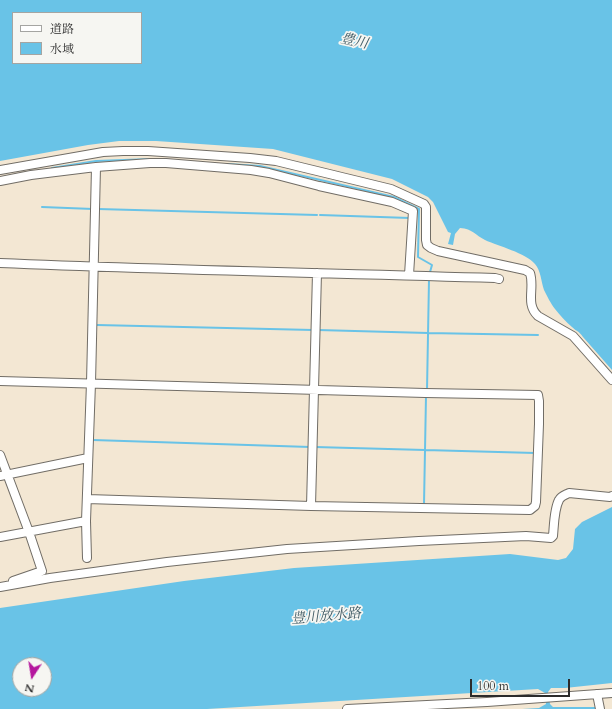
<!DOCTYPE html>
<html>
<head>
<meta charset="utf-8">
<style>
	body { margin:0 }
	#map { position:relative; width:612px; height:709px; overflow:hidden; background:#f3e7d3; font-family:Cardo,"Noto Serif JP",serif }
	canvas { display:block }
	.legend { position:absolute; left:12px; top:12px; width:130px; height:52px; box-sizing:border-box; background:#f6f6f2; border:1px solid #a5a5a2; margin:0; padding:5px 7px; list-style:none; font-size:12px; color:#2b2b2b }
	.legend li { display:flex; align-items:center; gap:8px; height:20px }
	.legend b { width:20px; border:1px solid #a5a5a2 }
	.north { position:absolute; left:12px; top:657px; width:40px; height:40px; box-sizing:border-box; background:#f6f6f2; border:1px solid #a5a5a2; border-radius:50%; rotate:192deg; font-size:11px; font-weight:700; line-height:16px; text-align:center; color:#2b2b2b }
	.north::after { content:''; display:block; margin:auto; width:14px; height:18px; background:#b5179e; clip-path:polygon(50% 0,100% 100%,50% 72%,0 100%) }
	.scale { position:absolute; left:470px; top:679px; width:100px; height:18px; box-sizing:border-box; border:2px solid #2b2b2b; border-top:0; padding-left:5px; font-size:12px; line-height:14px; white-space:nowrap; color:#2b2b2b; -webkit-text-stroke:3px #f6f6f2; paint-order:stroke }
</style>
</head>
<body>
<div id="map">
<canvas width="612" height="709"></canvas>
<ul class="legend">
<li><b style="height:5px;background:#fff"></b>道路</li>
<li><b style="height:11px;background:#69c3e7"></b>水域</li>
</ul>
<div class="north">N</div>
<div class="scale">100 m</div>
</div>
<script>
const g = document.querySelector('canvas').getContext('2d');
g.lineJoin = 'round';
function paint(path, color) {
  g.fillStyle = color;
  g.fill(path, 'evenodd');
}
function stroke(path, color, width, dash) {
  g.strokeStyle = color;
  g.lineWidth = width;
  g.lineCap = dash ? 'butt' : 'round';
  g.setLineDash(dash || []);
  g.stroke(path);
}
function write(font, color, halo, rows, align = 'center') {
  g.font = font + ' Cardo,"Noto Serif JP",serif';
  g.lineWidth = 3.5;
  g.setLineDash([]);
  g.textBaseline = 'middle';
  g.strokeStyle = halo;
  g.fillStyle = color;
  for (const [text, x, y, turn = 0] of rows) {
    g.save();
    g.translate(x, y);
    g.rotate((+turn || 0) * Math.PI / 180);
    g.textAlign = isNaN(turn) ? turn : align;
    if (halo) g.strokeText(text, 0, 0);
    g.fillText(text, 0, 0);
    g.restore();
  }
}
paint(new Path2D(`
	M 0,0 L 612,0 L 612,370 L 583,337 C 578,330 577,332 572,327 C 566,322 560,315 555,309 C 551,304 547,296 544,290 C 541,281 541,271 535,264 C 526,253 498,246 485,240 C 475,235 473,229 460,228 L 455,234 L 453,245 L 448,244 L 451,233 L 448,232 L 433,202 L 428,197 L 392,179 L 273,149 L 156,141 L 119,141 L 88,145 L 0,161 ZM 13,13 L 141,13 L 141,63 L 13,63 Z
	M 612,507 L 612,683 L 565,688 L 551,688 L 548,692 L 550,704 L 553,707 L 596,707 L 596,709 L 522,709 L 539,708 L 546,704 L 545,693 L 538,689 L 207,709 L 0,709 L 0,608 L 184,581 L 294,568 L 510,554 L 558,560 L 566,558 L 573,549 L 575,529 L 582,522 ZM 20,665 L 44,665 L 44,689 L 20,689 Z`), '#69c3e7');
stroke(new Path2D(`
	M 227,164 L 260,166 L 394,197 L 419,209 L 418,257 L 432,265 L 430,272
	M 52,168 L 96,161 L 152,159 L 159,159
	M 42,207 L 93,209
	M 98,209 L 317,215
	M 320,215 L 410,218
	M 97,325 L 313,330
	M 318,330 L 428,333 L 538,335
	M 427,390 L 429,280
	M 93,440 L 310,447
	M 315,447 L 535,453
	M 424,504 L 426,396`), '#69c3e7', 2);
const minor = new Path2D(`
	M 0,170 L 103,152 L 123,151 L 148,151 L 250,158 L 276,161 L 391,189 L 424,204 L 426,207 L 426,240 L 427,245 L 431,248 L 438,251 L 525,270 L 530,273 C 535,288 525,304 538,316 L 573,336 L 612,380
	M 0,181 L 31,175 L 96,167 L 150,163 L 166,163 L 251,170 L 269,173 L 319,186 L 392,202 L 413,211 L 409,275
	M 0,263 C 165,270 330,273 495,278 L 499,279
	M 0,381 L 425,393 L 538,395 L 539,401 L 539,424 L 536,502 L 535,506 L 530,510 L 311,506 L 87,499
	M 0,455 L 29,532 L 42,571 L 13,581
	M 0,476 L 88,458
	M 311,506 L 317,273
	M 0,537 L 86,521
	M 87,558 L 86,521 L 91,383 L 96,167
	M 0,587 L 50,578 L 167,562 L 287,549 L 419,541 L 526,536 L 551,538 L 553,536 C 554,526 554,509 559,500 C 561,496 565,495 569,493 L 610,497 L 612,496
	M 597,694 L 600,709
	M 347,709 L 487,702 L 612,693`);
stroke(minor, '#716d66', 10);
stroke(minor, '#fff', 8);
write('italic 14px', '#3e5963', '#f6f6f2', [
	["豊川",354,42,12],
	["豊川放水路",326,617,-5]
]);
</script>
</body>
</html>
